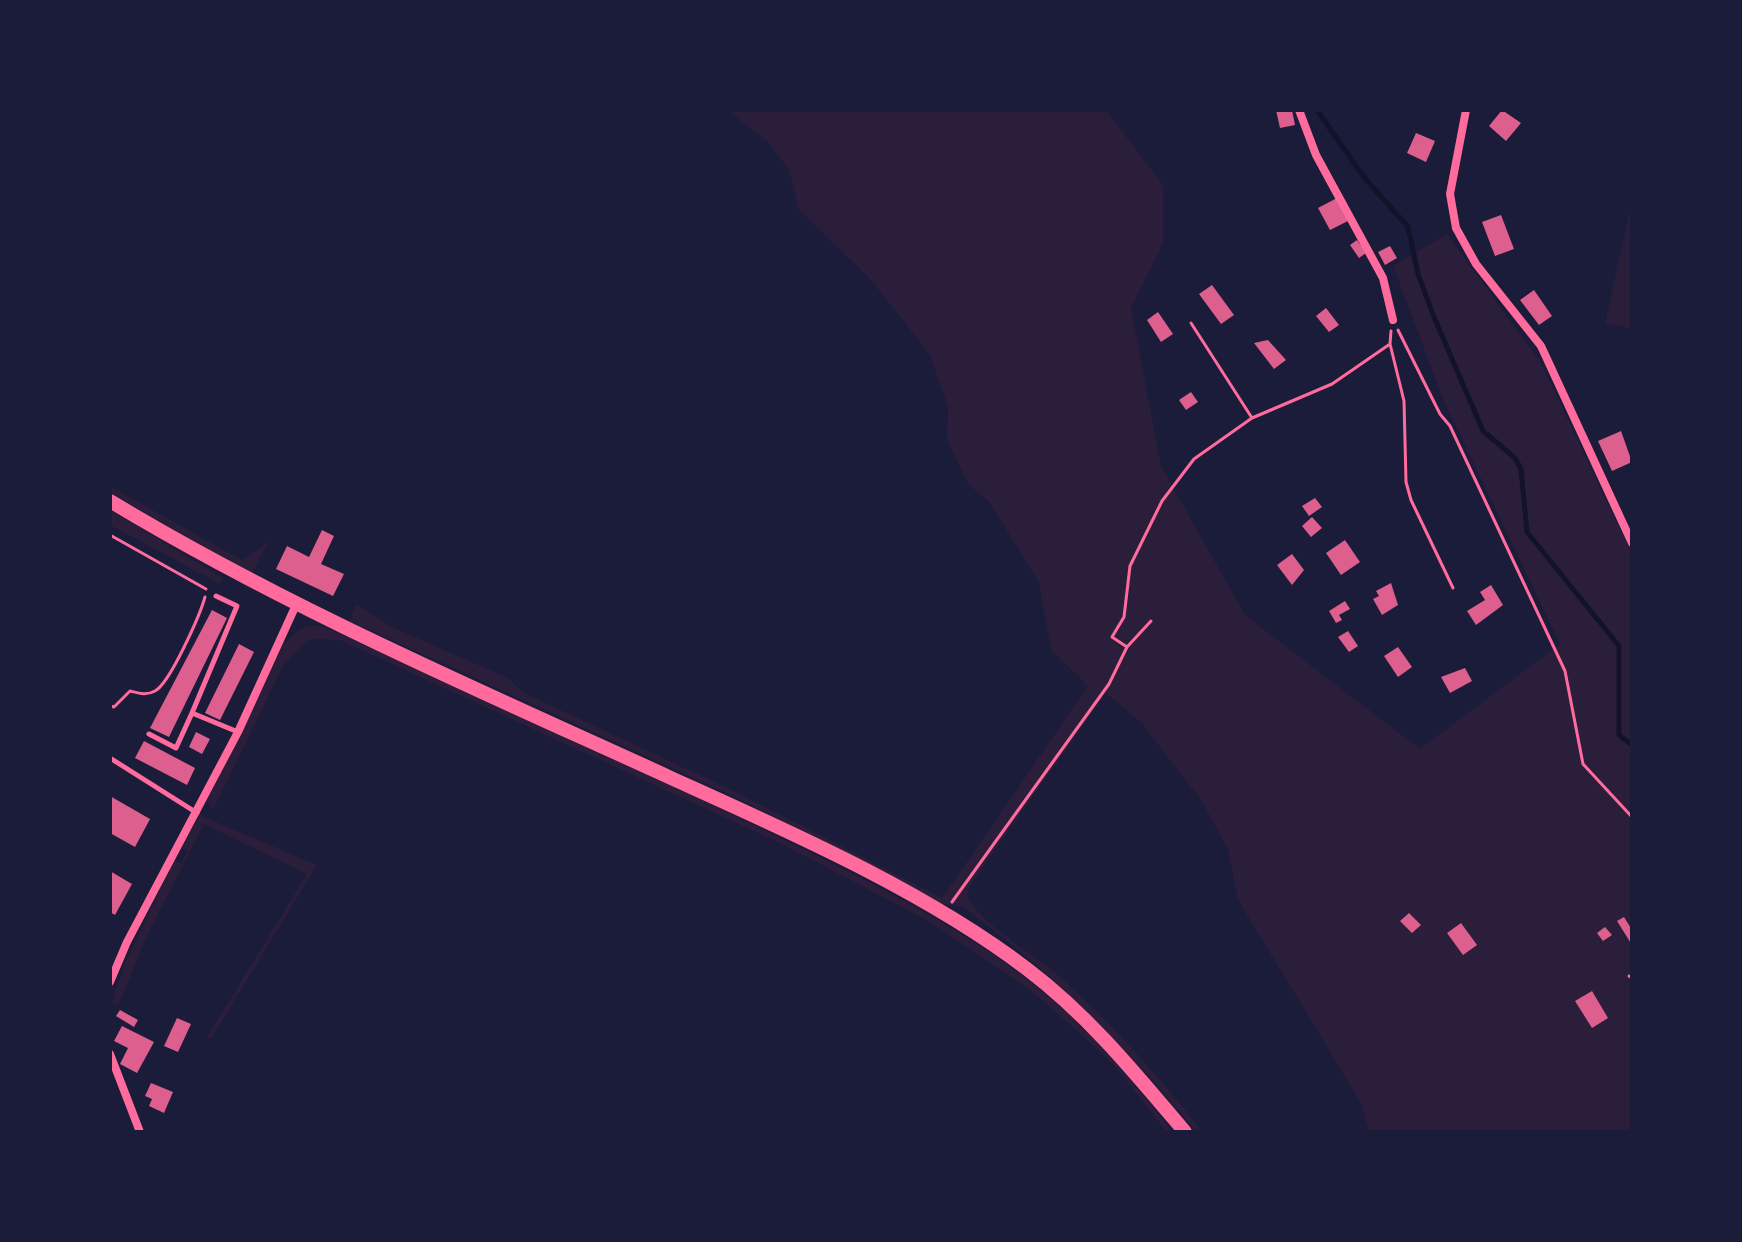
<!DOCTYPE html>
<html>
<head>
<meta charset="utf-8">
<style>
	body { margin:0 }
	#map { position:relative; width:1742px; height:1242px; overflow:hidden; background:#1b1b3a; font-family:Lato,sans-serif }
	canvas { display:block }
	.frame { position:absolute; inset:0; border:112px solid #1b1b3a; pointer-events:none }
</style>
</head>
<body>
<div id="map">
<canvas width="1742" height="1242"></canvas>
<div class="frame"></div>
</div>
<script>
const g = document.querySelector('canvas').getContext('2d');
g.lineJoin = 'round';
function paint(path, color) {
  g.fillStyle = color;
  g.fill(path, 'evenodd');
}
function stroke(path, color, width, dash) {
  g.strokeStyle = color;
  g.lineWidth = width;
  g.lineCap = dash ? 'butt' : 'round';
  g.setLineDash(dash || []);
  g.stroke(path);
}
paint(new Path2D(`
	M 727,110 L 1106,110 L 1163,185 L 1163,243 L 1131,308 L 1161,466 L 1245,615 L 1420,749 L 1560,644 L 1443,399 L 1393,266 L 1447,234 L 1541,363 L 1632,554 L 1632,1132 L 1369,1132 L 1361,1103 L 1238,900 L 1228,849 L 1201,800 L 1141,723 L 1106,693 L 971,884 L 967,897 C 988,930 1031,951 1060,977 C 1114,1025 1159,1077 1203,1132 L 1196,1132 C 1126,1046 1049,969 961,906 L 943,904 L 737,798 L 350,621 L 356,604 L 392,627 L 508,678 L 524,693 L 736,792 L 942,898 L 1088,686 L 1051,650 L 1039,583 L 990,503 L 968,484 L 947,440 L 948,407 L 930,355 L 871,280 L 799,210 L 789,170 L 768,142 Z
	M 1632,201 L 1632,329 L 1605,323 Z
	M 110,486 L 242,560 L 269,541 L 251,574 L 110,492 Z
	M 110,510 L 223,578 L 220,584 L 110,525 Z
	M 310,626 L 322,626 C 466,691 611,755 752,824 C 845,869 939,914 1022,975 C 1081,1019 1127,1075 1173,1132 L 1167,1132 L 1114,1065 L 1081,1034 L 1030,990 L 930,922 L 780,843 L 340,640 L 310,639 L 284,664 L 213,810 L 207,801 L 283,645 L 300,629 Z
	M 200,815 L 317,865 L 211,1039 L 207,1037 L 307,874 L 204,824 L 149,932 L 118,1006 L 112,1002 L 124,965 L 174,861 L 182,863 L 187,851 L 181,848 Z`), '#2a1e3b');
stroke(new Path2D(`
	M 1317,110 L 1363,176 L 1408,227 L 1418,274 L 1434,317 L 1483,431 L 1515,458 L 1521,469 L 1527,532 L 1619,646 L 1619,735 L 1632,745`), '#12122b', 5);
paint(new Path2D(`
	M 1276,110 L 1292,110 L 1295,125 L 1280,128 Z
	M 1502,110 L 1521,123 L 1506,141 L 1489,126 Z
	M 1416,133 L 1435,141 L 1426,162 L 1407,153 Z
	M 1337,198 L 1348,221 L 1330,230 L 1318,208 Z
	M 1501,215 L 1514,249 L 1495,256 L 1482,222 Z
	M 1357,240 L 1366,253 L 1359,258 L 1350,245 Z
	M 1390,246 L 1397,258 L 1385,265 L 1378,252 Z
	M 1212,285 L 1234,315 L 1221,324 L 1199,294 Z
	M 1534,290 L 1552,316 L 1539,325 L 1520,300 Z
	M 1326,308 L 1339,325 L 1329,332 L 1316,316 Z
	M 1158,312 L 1173,334 L 1161,342 L 1147,320 Z
	M 1268,340 L 1286,360 L 1274,369 L 1254,343 Z
	M 1191,392 L 1198,402 L 1186,410 L 1179,400 Z
	M 1621,431 L 1632,462 L 1612,471 L 1598,441 Z
	M 1315,498 L 1322,507 L 1309,516 L 1302,506 Z
	M 1312,517 L 1322,528 L 1311,537 L 1302,526 Z
	M 322,530 L 334,536 L 321,564 L 344,574 L 333,596 L 276,569 L 287,546 L 309,557 Z
	M 1345,540 L 1360,562 L 1341,575 L 1326,553 Z
	M 1292,554 L 1304,570 L 1292,585 L 1277,565 Z
	M 1391,583 L 1398,605 L 1382,615 L 1373,599 L 1379,596 L 1376,591 Z
	M 1491,585 L 1503,605 L 1476,625 L 1467,611 L 1485,600 L 1480,592 Z
	M 1345,601 L 1350,609 L 1339,615 L 1342,620 L 1336,623 L 1329,611 Z
	M 212,610 L 227,618 L 169,737 L 150,728 Z
	M 1348,631 L 1358,646 L 1349,652 L 1338,637 Z
	M 239,644 L 254,652 L 220,720 L 205,713 Z
	M 1398,647 L 1412,667 L 1398,677 L 1384,656 Z
	M 1465,668 L 1472,681 L 1450,693 L 1441,677 Z
	M 196,732 L 210,739 L 202,754 L 189,747 Z
	M 144,741 L 195,768 L 187,785 L 135,758 Z
	M 110,796 L 150,819 L 135,847 L 110,833 Z
	M 110,871 L 132,884 L 115,915 L 110,912 Z
	M 1409,913 L 1421,925 L 1412,933 L 1400,921 Z
	M 1624,917 L 1632,930 L 1632,945 L 1617,921 Z
	M 1461,923 L 1477,945 L 1463,955 L 1447,933 Z
	M 1605,927 L 1612,935 L 1603,941 L 1597,933 Z
	M 1592,991 L 1608,1018 L 1592,1028 L 1575,1001 Z
	M 120,1010 L 138,1020 L 134,1027 L 116,1016 Z
	M 177,1018 L 191,1024 L 178,1052 L 164,1046 Z
	M 122,1026 L 154,1042 L 137,1073 L 120,1064 L 128,1048 L 114,1041 Z
	M 151,1083 L 173,1092 L 164,1113 L 149,1106 L 152,1099 L 145,1096 Z`), '#dd5f8e');
stroke(new Path2D(`
	M 1191,323 L 1252,418
	M 1398,330 L 1440,414 L 1450,426 L 1565,671 L 1583,764 L 1632,817
	M 1391,331 L 1390,344 L 1404,401 L 1406,482 L 1411,500 L 1453,588
	M 110,535 L 206,589
	M 1127,647 L 1151,621
	M 110,706 L 114,707 L 130,691 C 138,693 146,696 155,691 C 170,683 200,615 205,597
	M 952,902 L 1109,684 L 1127,647 L 1112,637 L 1124,617 L 1130,566 L 1162,501 L 1194,459 L 1252,418 L 1332,384 L 1390,344
	M 1629,976 L 1632,978`), '#ff6b9d', 3);
stroke(new Path2D(`
	M 216,596 L 237,606 L 192,713 L 238,732
	M 149,734 L 176,748 L 192,713
	M 110,758 L 197,813`), '#ff6b9d', 5);
stroke(new Path2D(`
	M 1299,110 L 1316,155 L 1383,278 L 1393,320
	M 1466,110 L 1450,194 L 1456,228 L 1476,264 L 1541,346 L 1632,543
	M 110,982 L 127,942 L 238,732 L 296,605
	M 110,1054 L 140,1132`), '#ff6b9d', 8);
stroke(new Path2D(`
	M 110,501 C 289,609 481,691 671,778 C 788,831 925,891 1027,969 C 1088,1015 1136,1074 1185,1132`), '#ff6b9d', 14);
</script>
</body>
</html>
